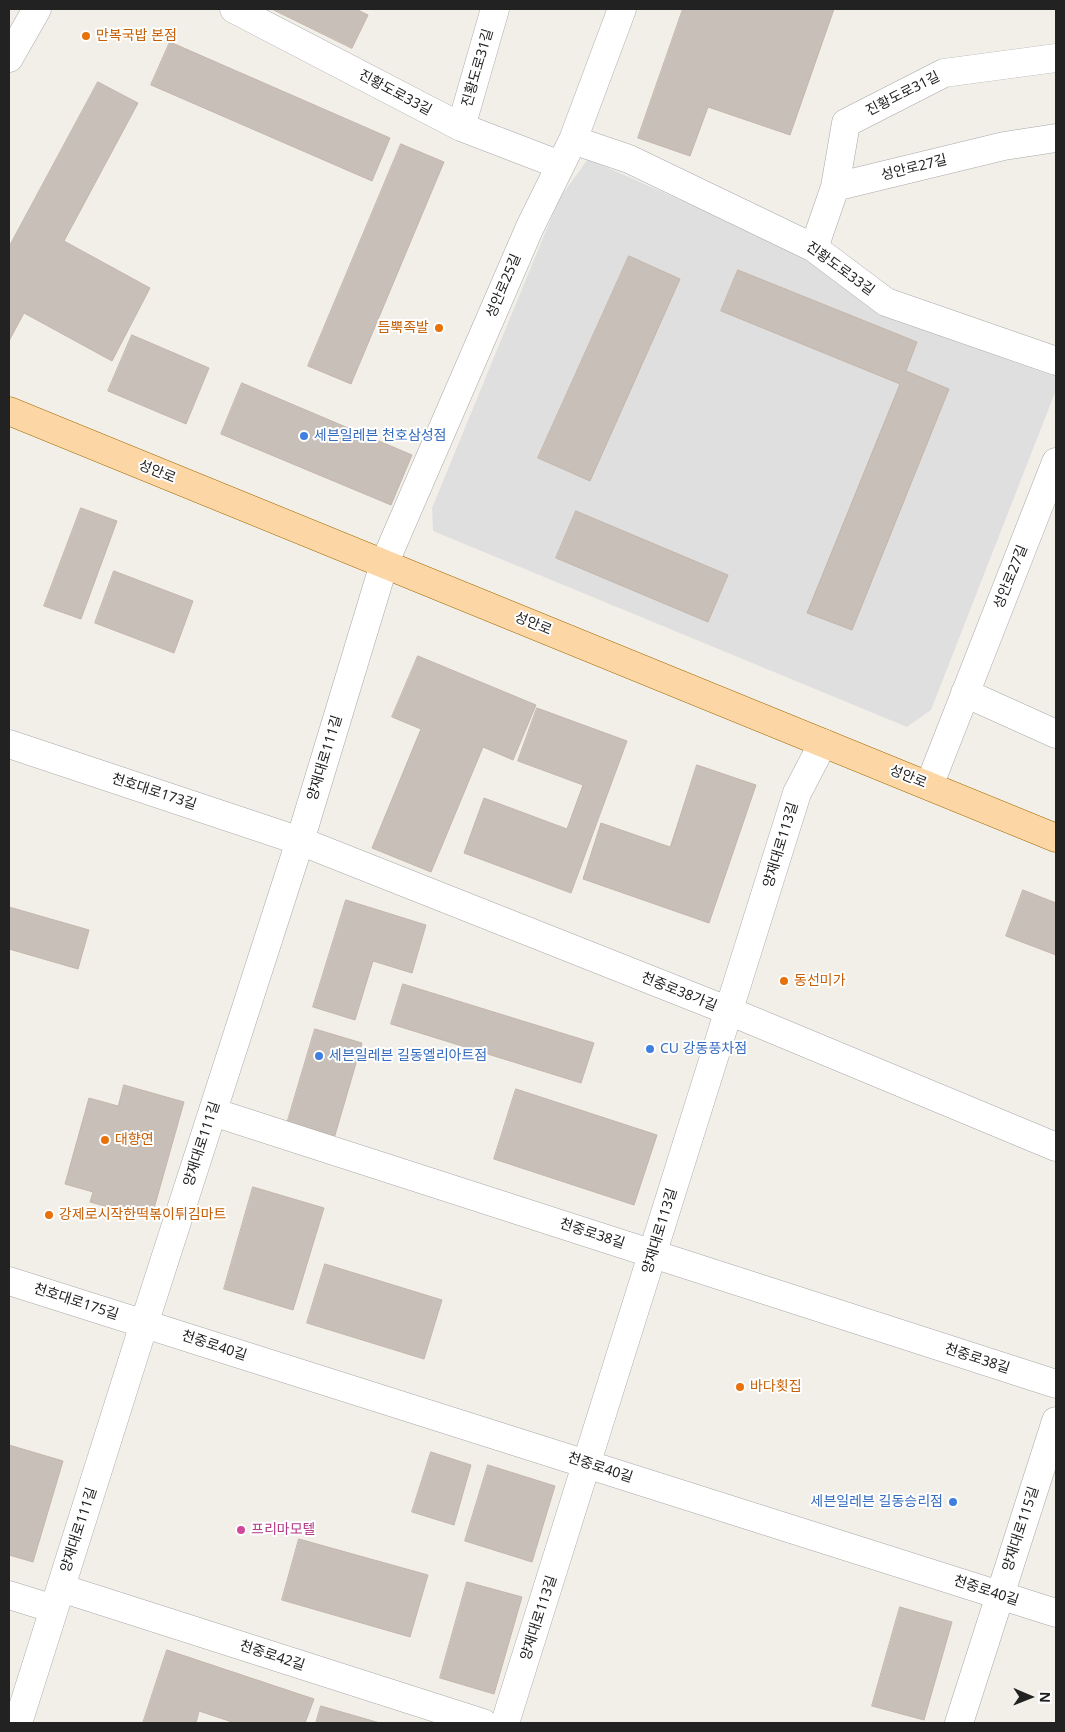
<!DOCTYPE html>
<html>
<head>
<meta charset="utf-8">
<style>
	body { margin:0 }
	#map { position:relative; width:1065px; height:1732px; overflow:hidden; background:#f2efe9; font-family:"Noto Sans",sans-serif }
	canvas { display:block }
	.frame { position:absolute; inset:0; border:10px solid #222; pointer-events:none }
	.north { position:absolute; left:1005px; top:1672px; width:50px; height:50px; -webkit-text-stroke:4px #fff; paint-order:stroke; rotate:91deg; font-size:14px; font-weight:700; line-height:20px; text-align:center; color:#222 }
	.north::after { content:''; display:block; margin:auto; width:18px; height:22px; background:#222; clip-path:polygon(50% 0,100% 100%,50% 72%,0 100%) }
</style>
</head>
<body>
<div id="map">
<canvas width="1065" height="1732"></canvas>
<div class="frame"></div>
<div class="north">N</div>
</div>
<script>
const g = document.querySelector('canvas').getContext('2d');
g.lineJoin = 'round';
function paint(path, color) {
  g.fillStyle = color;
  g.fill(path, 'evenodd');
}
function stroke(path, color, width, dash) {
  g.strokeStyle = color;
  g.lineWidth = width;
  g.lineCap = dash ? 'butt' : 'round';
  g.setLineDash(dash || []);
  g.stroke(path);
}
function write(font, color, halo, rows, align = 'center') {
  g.font = font + ' "Noto Sans","Noto Sans KR",sans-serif';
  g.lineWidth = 4;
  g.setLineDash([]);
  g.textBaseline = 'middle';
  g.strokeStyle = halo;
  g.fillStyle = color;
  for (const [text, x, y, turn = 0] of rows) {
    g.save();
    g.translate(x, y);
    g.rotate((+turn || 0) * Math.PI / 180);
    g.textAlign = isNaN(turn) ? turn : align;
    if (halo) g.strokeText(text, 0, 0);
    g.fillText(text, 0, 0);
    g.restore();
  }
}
paint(new Path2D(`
	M 588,159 L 809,257 L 879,314 L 1056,377 L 1056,390 L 931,710 L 907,727 L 433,531 L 432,508 L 559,199 Z`), '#e0dfdf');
const building = new Path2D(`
	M 272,9 L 356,9 L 368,15 L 352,48 Z
	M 683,9 L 834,9 L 790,135 L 708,107 L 690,156 L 638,138 Z
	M 170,42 L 390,138 L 372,181 L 151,85 Z
	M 98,82 L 138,103 L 64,241 L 150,288 L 112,361 L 24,313 L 9,341 L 9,247 Z
	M 401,144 L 444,162 L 351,384 L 308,366 Z
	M 629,256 L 680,279 L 590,481 L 538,458 Z
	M 738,270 L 917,342 L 906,371 L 949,389 L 852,630 L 807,613 L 900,384 L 721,311 Z
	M 132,335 L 209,368 L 186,424 L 108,391 Z
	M 242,383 L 412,455 L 391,505 L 221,434 Z
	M 81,508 L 117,521 L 81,619 L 44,606 Z
	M 576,511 L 728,575 L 708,622 L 556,558 Z
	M 114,571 L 193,601 L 174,653 L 95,623 Z
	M 418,656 L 536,705 L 513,760 L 483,747 L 431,872 L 372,848 L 421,729 L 392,717 Z
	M 537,708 L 627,741 L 571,893 L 464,853 L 484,798 L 567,829 L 583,785 L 518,761 Z
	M 697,765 L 756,785 L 709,923 L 583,879 L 601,823 L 670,847 Z
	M 1023,890 L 1056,903 L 1056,955 L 1006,936 Z
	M 346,900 L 426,925 L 412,973 L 373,961 L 355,1020 L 313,1007 Z
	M 9,907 L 89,930 L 78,969 L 9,949 Z
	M 403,984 L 594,1043 L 581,1083 L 391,1024 Z
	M 315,1029 L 362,1043 L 333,1142 L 286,1127 Z
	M 124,1085 L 184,1102 L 151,1219 L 90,1202 L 93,1192 L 65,1184 L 89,1098 L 118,1106 Z
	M 516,1089 L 657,1135 L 634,1205 L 494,1159 Z
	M 253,1187 L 324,1208 L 293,1310 L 224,1289 Z
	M 325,1264 L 442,1300 L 424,1359 L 307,1323 Z
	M 9,1445 L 63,1461 L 33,1562 L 9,1555 Z
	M 431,1452 L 471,1465 L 454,1525 L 412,1512 Z
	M 488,1465 L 555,1486 L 532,1562 L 465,1541 Z
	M 299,1539 L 428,1575 L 410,1637 L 282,1600 Z
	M 467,1582 L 522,1597 L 494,1694 L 440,1678 Z
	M 900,1607 L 952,1622 L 924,1720 L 872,1706 Z
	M 167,1650 L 314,1699 L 305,1723 L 235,1723 L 199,1711 L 196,1723 L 143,1723 Z
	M 321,1706 L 380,1723 L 316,1723 Z`);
paint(building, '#c7bfb8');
stroke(building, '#c4b6ab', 1);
const minor = new Path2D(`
	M 234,9 L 461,127 L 560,165
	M 9,58 L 37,9
	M 461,127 L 495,9
	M 573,140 L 629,159 L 814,248 L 886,302 L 1056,361
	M 835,187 L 846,123 L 944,73 L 1056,58
	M 814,248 L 835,187 L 1004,146 L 1056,138
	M 965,693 L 1056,734
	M 9,744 L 300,841 L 729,1011 L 1056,1147
	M 929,786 L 1056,462
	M 213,1112 L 1056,1384
	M 9,1281 L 1056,1613
	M 61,1588 L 483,1723
	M 9,1595 L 54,1609
	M 18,1723 L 144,1324 L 300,841 L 384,564 L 530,227 L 573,140 L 622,9
	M 505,1723 L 797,793 L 823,743
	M 959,1723 L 1056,1421`);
const major = new Path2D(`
	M 9,411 L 1056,838`);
stroke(minor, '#a9a9a9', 29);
stroke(major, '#a06b00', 29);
stroke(minor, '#fff', 28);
stroke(major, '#fcd6a4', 28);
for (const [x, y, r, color] of [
	[86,36,5,"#e8710a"],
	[439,328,5,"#e8710a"],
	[304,436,5,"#3f7fe0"],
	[784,981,5,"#e8710a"],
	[650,1049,5,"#3f7fe0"],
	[319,1056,5,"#3f7fe0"],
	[105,1140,5,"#e8710a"],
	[49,1215,5,"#e8710a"],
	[740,1387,5,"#e8710a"],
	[953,1502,5,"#3f7fe0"],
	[241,1530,5,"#d1479c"]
]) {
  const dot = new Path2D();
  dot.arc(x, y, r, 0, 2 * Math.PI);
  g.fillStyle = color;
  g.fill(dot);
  stroke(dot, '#fff', 2);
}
write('14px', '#c56008', '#fff', [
	["만복국밥 본점",96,36],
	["듬뿍족발",429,328,"right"],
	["동선미가",794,981],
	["대향연",115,1140],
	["강제로시작한떡볶이튀김마트",59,1215],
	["바다횟집",750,1387]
], 'left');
write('14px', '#222', '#fff', [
	["진황도로31길",478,68,-74],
	["진황도로33길",395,93,28],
	["진황도로31길",903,94,-27],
	["성안로27길",914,168,-14],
	["진황도로33길",840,269,36],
	["성안로25길",504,286,-67],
	["성안로",157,472,22],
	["성안로27길",1011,577,-68],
	["성안로",533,624,22],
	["양재대로111길",325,758,-73],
	["성안로",908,777,22],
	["천호대로173길",154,792,18],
	["양재대로113길",781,845,-73],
	["천중로38가길",679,992,22],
	["양재대로111길",202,1144,-72],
	["양재대로113길",660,1231,-73],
	["천중로38길",592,1234,18],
	["천호대로175길",76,1302,18],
	["천중로40길",214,1346,18],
	["천중로38길",977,1359,18],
	["천중로40길",600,1468,18],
	["양재대로115길",1021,1529,-72],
	["양재대로111길",79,1530,-72],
	["천중로40길",986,1591,18],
	["양재대로113길",539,1618,-72],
	["천중로42길",272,1656,18]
]);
write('14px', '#366cbe', '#fff', [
	["세븐일레븐 천호삼성점",314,436],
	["CU 강동풍차점",660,1049],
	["세븐일레븐 길동엘리아트점",329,1056],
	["세븐일레븐 길동승리점",943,1502,"right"]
], 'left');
write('14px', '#b23c85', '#fff', [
	["프리마모텔",251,1530]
], 'left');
</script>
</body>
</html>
